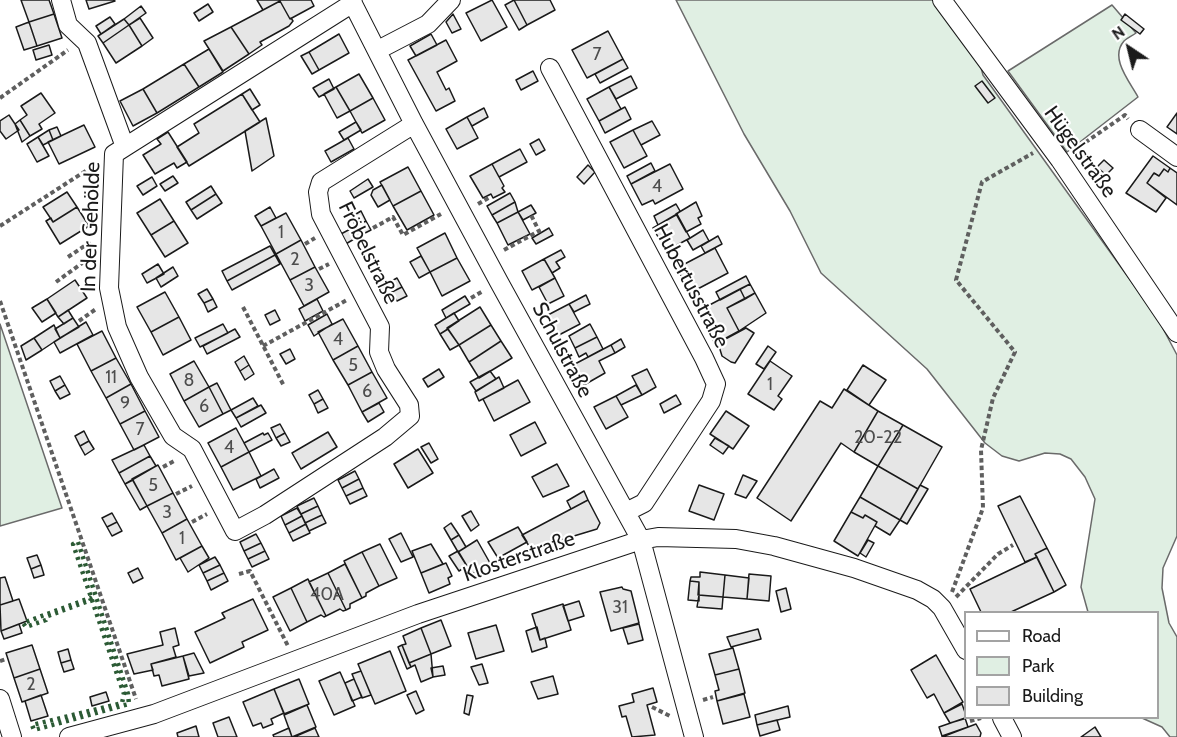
<!DOCTYPE html>
<html>
<head>
<meta charset="utf-8">
<style>
	body { margin:0 }
	#map { position:relative; width:1177px; height:737px; overflow:hidden; background:#fff; font-family:Cabin,sans-serif }
	canvas { display:block }
	.legend { position:absolute; left:964px; top:611px; width:195px; height:108px; box-sizing:border-box; background:#fff; border:2px solid #a3a3a3; margin:0; padding:8px 10px; list-style:none; font-size:18px; color:#1a1a1a }
	.legend li { display:flex; align-items:center; gap:12px; height:30px }
	.legend b { width:30px; border:2px solid #a3a3a3 }
	.north { position:absolute; left:1099px; top:18px; width:60px; height:60px; -webkit-text-stroke:4px #fff; paint-order:stroke; rotate:325deg; font-size:16px; font-weight:700; line-height:24px; text-align:center; color:#1a1a1a }
	.north::after { content:''; display:block; margin:auto; width:21px; height:27px; background:#1a1a1a; clip-path:polygon(50% 0,100% 100%,50% 72%,0 100%) }
</style>
</head>
<body>
<div id="map">
<canvas width="1177" height="737"></canvas>
<ul class="legend">
<li><b style="height:8px;background:#fff"></b>Road</li>
<li><b style="height:16px;background:#e0efe3"></b>Park</li>
<li><b style="height:16px;background:#e6e6e6"></b>Building</li>
</ul>
<div class="north">N</div>
</div>
<script>
const g = document.querySelector('canvas').getContext('2d');
g.lineJoin = 'round';
function paint(path, color) {
  g.fillStyle = color;
  g.fill(path, 'evenodd');
}
function stroke(path, color, width, dash) {
  g.strokeStyle = color;
  g.lineWidth = width;
  g.lineCap = dash ? 'butt' : 'round';
  g.setLineDash(dash || []);
  g.stroke(path);
}
function write(font, color, halo, rows, align = 'center') {
  g.font = font + ' Cabin,sans-serif';
  g.lineWidth = 4.5;
  g.setLineDash([]);
  g.textBaseline = 'middle';
  g.strokeStyle = halo;
  g.fillStyle = color;
  for (const [text, x, y, turn = 0] of rows) {
    g.save();
    g.translate(x, y);
    g.rotate((+turn || 0) * Math.PI / 180);
    g.textAlign = isNaN(turn) ? turn : align;
    if (halo) g.strokeText(text, 0, 0);
    g.fillText(text, 0, 0);
    g.restore();
  }
}
const green = new Path2D(`
	M 676,0 L 934,0 L 980,64 L 983,75 L 1141,295 L 1159,321 L 1177,355 L 1177,536 L 1163,568 L 1162,588 L 1169,623 L 1177,637 L 1177,737 L 1170,737 L 1162,727 L 1142,718 L 1158,718 L 1158,612 L 1088,612 L 1081,587 L 1095,499 L 1085,477 L 1071,459 L 1060,454 L 1045,453 L 1019,461 L 1002,456 L 985,443 L 927,369 L 821,273 L 790,211 L 744,134 Z
	M 1112,5 L 1136,33 C 1132,36 1127,38 1124,41 C 1109,58 1130,82 1138,97 L 1067,152 L 1008,71 Z
	M 0,324 L 62,508 L 0,526 Z`);
paint(green, '#e0efe3');
stroke(green, '#6a6a6a', 1.5);
const building = new Path2D(`
	M 21,0 L 49,0 L 54,14 L 29,22 Z
	M 86,0 L 114,0 L 115,1 L 89,9 Z
	M 257,0 L 311,0 L 314,6 L 290,19 L 280,1 L 263,10 Z
	M 492,0 L 507,27 L 481,41 L 466,13 Z
	M 514,0 L 550,0 L 555,10 L 527,25 Z
	M 514,0 L 527,25 L 519,30 L 505,5 Z
	M 280,1 L 290,19 L 291,18 L 293,21 L 289,26 L 260,42 L 262,45 L 249,54 L 231,27 Z
	M 208,4 L 213,12 L 199,21 L 194,13 Z
	M 141,6 L 146,13 L 129,25 L 124,19 Z
	M 54,14 L 62,38 L 37,46 L 29,22 Z
	M 453,14 L 461,29 L 452,33 L 446,22 Z
	M 1125,14 L 1144,29 L 1140,34 L 1121,20 Z
	M 110,17 L 115,24 L 101,34 L 96,26 Z
	M 140,18 L 153,38 L 142,46 L 129,25 Z
	M 124,19 L 129,25 L 103,43 L 98,36 Z
	M 29,22 L 37,46 L 24,50 L 16,27 Z
	M 129,25 L 142,46 L 116,63 L 103,43 Z
	M 231,27 L 249,54 L 223,71 L 204,41 Z
	M 608,31 L 623,59 L 587,78 L 572,50 Z
	M 339,34 L 349,53 L 319,70 L 309,52 Z
	M 431,34 L 437,45 L 416,56 L 410,46 Z
	M 446,40 L 457,61 L 437,72 L 446,90 L 449,88 L 455,101 L 436,111 L 408,60 Z
	M 49,45 L 52,55 L 36,60 L 33,50 Z
	M 209,49 L 223,72 L 199,87 L 184,64 Z
	M 309,52 L 319,70 L 312,74 L 301,56 Z
	M 623,59 L 628,68 L 600,83 L 595,74 Z
	M 184,64 L 199,87 L 157,113 L 143,89 Z
	M 533,71 L 538,81 L 521,90 L 516,80 Z
	M 359,74 L 373,98 L 350,111 L 336,87 Z
	M 631,76 L 637,88 L 616,99 L 609,87 Z
	M 329,79 L 334,89 L 319,97 L 313,88 Z
	M 982,81 L 995,98 L 988,103 L 975,86 Z
	M 336,87 L 350,111 L 337,118 L 324,94 Z
	M 609,87 L 621,109 L 599,121 L 587,99 Z
	M 143,89 L 157,113 L 133,126 L 120,101 Z
	M 250,89 L 260,105 L 252,110 L 242,94 Z
	M 41,93 L 55,113 L 39,124 L 42,129 L 30,136 L 20,120 L 27,115 L 21,106 Z
	M 242,94 L 260,122 L 189,166 L 177,147 L 199,133 L 194,124 Z
	M 373,98 L 385,120 L 362,133 L 350,111 Z
	M 625,107 L 631,119 L 605,133 L 599,121 Z
	M 484,108 L 488,117 L 472,126 L 467,117 Z
	M 1177,113 L 1177,134 L 1167,127 Z
	M 9,115 L 19,130 L 6,139 L 0,131 L 0,121 Z
	M 467,117 L 478,138 L 457,149 L 446,129 Z
	M 266,118 L 274,156 L 252,171 L 245,131 Z
	M 20,120 L 30,136 L 22,142 L 15,124 Z
	M 652,121 L 660,135 L 641,145 L 633,130 Z
	M 356,122 L 361,130 L 344,140 L 339,132 Z
	M 84,125 L 95,147 L 59,164 L 48,142 Z
	M 57,127 L 61,136 L 53,140 L 49,130 Z
	M 49,130 L 53,140 L 43,145 L 38,137 Z
	M 633,130 L 647,156 L 624,168 L 610,142 Z
	M 168,132 L 187,162 L 177,168 L 174,163 L 155,174 L 143,155 L 161,144 L 157,139 Z
	M 38,137 L 49,156 L 37,162 L 27,144 Z
	M 348,138 L 354,149 L 331,162 L 325,151 Z
	M 539,139 L 545,150 L 536,155 L 530,144 Z
	M 520,149 L 527,162 L 499,177 L 492,164 Z
	M 1153,156 L 1170,168 L 1168,172 L 1164,169 L 1159,176 L 1154,173 L 1147,183 L 1166,198 L 1156,212 L 1126,193 Z
	M 1104,160 L 1113,168 L 1106,175 L 1097,167 Z
	M 651,163 L 655,171 L 631,184 L 627,176 Z
	M 492,164 L 504,186 L 502,188 L 505,192 L 493,198 L 491,194 L 483,198 L 470,176 Z
	M 670,164 L 683,189 L 655,204 L 653,200 L 642,205 L 631,184 Z
	M 588,165 L 595,172 L 584,184 L 577,177 Z
	M 408,167 L 421,191 L 393,206 L 380,182 Z
	M 1170,168 L 1177,173 L 1177,205 L 1147,183 L 1154,173 L 1159,176 L 1164,169 L 1168,172 Z
	M 173,176 L 178,183 L 165,191 L 160,184 Z
	M 152,177 L 157,186 L 143,195 L 137,186 Z
	M 368,179 L 373,187 L 354,198 L 350,191 Z
	M 382,185 L 390,200 L 378,207 L 371,195 L 373,190 Z
	M 211,186 L 216,194 L 191,210 L 186,202 Z
	M 421,191 L 434,215 L 407,230 L 393,206 Z
	M 67,192 L 77,207 L 53,222 L 43,207 Z
	M 510,193 L 515,202 L 492,215 L 487,206 Z
	M 216,194 L 222,203 L 197,219 L 191,210 Z
	M 160,199 L 174,221 L 151,235 L 137,213 Z
	M 515,202 L 518,212 L 497,223 L 492,215 Z
	M 696,202 L 702,216 L 698,218 L 701,224 L 686,232 L 676,214 Z
	M 676,204 L 680,211 L 676,215 L 658,225 L 654,216 Z
	M 531,205 L 536,213 L 523,220 L 518,212 Z
	M 77,207 L 89,226 L 60,244 L 46,221 L 51,218 L 53,222 Z
	M 270,207 L 276,218 L 261,226 L 255,216 Z
	M 361,211 L 366,221 L 356,226 L 351,217 Z
	M 518,212 L 530,234 L 508,245 L 497,223 Z
	M 286,213 L 301,240 L 276,254 L 261,226 Z
	M 677,214 L 690,238 L 666,251 L 653,228 Z
	M 174,221 L 188,243 L 165,257 L 151,235 Z
	M 366,221 L 371,230 L 361,235 L 356,226 Z
	M 356,226 L 361,235 L 344,245 L 339,235 Z
	M 549,228 L 553,235 L 536,244 L 532,238 Z
	M 703,230 L 709,241 L 693,250 L 687,240 Z
	M 445,233 L 457,258 L 430,272 L 417,248 Z
	M 718,236 L 722,244 L 705,253 L 701,246 Z
	M 301,240 L 315,267 L 290,280 L 276,254 Z
	M 270,246 L 275,255 L 227,281 L 222,271 Z
	M 715,248 L 728,273 L 690,293 L 677,268 Z
	M 561,250 L 565,257 L 556,262 L 560,268 L 552,273 L 544,259 Z
	M 275,255 L 280,264 L 232,290 L 227,281 Z
	M 421,256 L 430,272 L 419,278 L 410,262 Z
	M 457,258 L 470,281 L 442,296 L 430,272 Z
	M 544,259 L 555,278 L 532,290 L 522,271 Z
	M 158,264 L 164,274 L 147,283 L 142,274 Z
	M 173,267 L 178,276 L 161,287 L 156,278 Z
	M 315,267 L 329,292 L 304,306 L 290,280 Z
	M 746,276 L 750,284 L 720,300 L 716,292 Z
	M 397,278 L 402,287 L 392,292 L 388,283 Z
	M 555,278 L 564,296 L 548,304 L 539,287 Z
	M 75,280 L 87,298 L 58,317 L 47,299 Z
	M 750,284 L 755,293 L 745,299 L 740,289 Z
	M 402,287 L 407,296 L 397,301 L 392,292 Z
	M 207,289 L 213,299 L 204,303 L 198,294 Z
	M 740,289 L 745,299 L 727,308 L 739,331 L 715,344 L 698,311 Z
	M 165,292 L 179,317 L 151,332 L 137,307 Z
	M 755,293 L 766,313 L 739,331 L 727,308 Z
	M 586,295 L 590,304 L 574,312 L 569,304 Z
	M 465,296 L 470,304 L 446,318 L 442,310 Z
	M 47,299 L 56,313 L 42,322 L 32,308 Z
	M 213,299 L 217,307 L 208,312 L 204,303 Z
	M 317,299 L 323,311 L 305,321 L 299,309 Z
	M 569,304 L 580,324 L 557,336 L 546,316 Z
	M 480,307 L 491,325 L 459,345 L 447,328 Z
	M 68,310 L 73,318 L 64,324 L 58,317 Z
	M 275,310 L 280,320 L 270,325 L 265,315 Z
	M 454,313 L 459,321 L 440,334 L 435,325 Z
	M 327,314 L 332,324 L 314,336 L 308,325 Z
	M 179,317 L 191,340 L 163,355 L 151,332 Z
	M 73,318 L 79,327 L 60,338 L 55,329 Z
	M 343,319 L 358,346 L 333,360 L 318,332 Z
	M 86,322 L 93,335 L 60,353 L 54,342 Z
	M 223,324 L 228,333 L 200,347 L 195,338 Z
	M 590,324 L 597,337 L 575,348 L 569,336 Z
	M 54,325 L 60,338 L 42,350 L 34,338 Z
	M 491,325 L 501,341 L 469,362 L 459,345 Z
	M 746,328 L 754,333 L 735,363 L 731,362 L 722,356 L 718,343 Z
	M 235,329 L 240,337 L 207,354 L 203,346 Z
	M 448,329 L 459,345 L 450,350 L 440,334 Z
	M 102,331 L 116,358 L 91,371 L 77,344 Z
	M 597,337 L 603,349 L 588,357 L 586,353 L 579,357 L 575,348 Z
	M 34,338 L 42,350 L 26,360 L 21,346 Z
	M 621,339 L 625,347 L 615,353 L 611,345 Z
	M 501,341 L 512,358 L 479,378 L 469,362 Z
	M 611,345 L 615,353 L 599,361 L 605,373 L 584,385 L 573,365 Z
	M 358,346 L 372,372 L 348,385 L 333,360 Z
	M 768,346 L 776,352 L 764,369 L 756,364 Z
	M 290,349 L 295,359 L 286,364 L 280,354 Z
	M 244,356 L 249,365 L 240,371 L 235,362 Z
	M 116,358 L 131,384 L 106,398 L 91,371 Z
	M 194,361 L 209,387 L 184,401 L 170,374 Z
	M 770,361 L 792,376 L 778,396 L 782,399 L 774,410 L 748,394 Z
	M 249,365 L 254,374 L 245,380 L 240,371 Z
	M 863,365 L 886,380 L 869,405 L 847,390 Z
	M 439,369 L 444,377 L 428,387 L 423,379 Z
	M 647,369 L 656,387 L 642,395 L 632,376 Z
	M 490,371 L 496,379 L 476,391 L 470,382 Z
	M 372,372 L 387,398 L 362,412 L 348,385 Z
	M 60,376 L 65,385 L 55,391 L 50,381 Z
	M 499,377 L 504,388 L 479,401 L 475,392 Z
	M 518,380 L 530,402 L 494,421 L 483,399 Z
	M 217,383 L 231,410 L 223,414 L 209,387 Z
	M 131,384 L 145,411 L 120,424 L 106,398 Z
	M 65,385 L 70,394 L 60,399 L 55,391 Z
	M 636,385 L 642,395 L 621,405 L 616,396 Z
	M 209,387 L 223,414 L 199,427 L 184,401 Z
	M 844,389 L 878,411 L 854,452 L 841,443 L 791,521 L 757,498 L 820,401 L 832,408 Z
	M 318,390 L 323,399 L 314,404 L 309,395 Z
	M 676,395 L 681,404 L 664,413 L 660,404 Z
	M 616,396 L 628,417 L 606,429 L 594,407 Z
	M 253,398 L 258,406 L 236,418 L 231,410 Z
	M 323,399 L 328,408 L 318,413 L 314,404 Z
	M 379,403 L 384,412 L 368,422 L 362,412 Z
	M 261,405 L 266,413 L 241,427 L 236,418 Z
	M 145,411 L 159,437 L 134,450 L 120,424 Z
	M 726,411 L 749,426 L 733,449 L 710,434 Z
	M 878,411 L 903,425 L 878,466 L 854,452 Z
	M 535,422 L 546,443 L 521,456 L 510,435 Z
	M 280,424 L 285,433 L 276,438 L 271,428 Z
	M 903,425 L 942,447 L 918,489 L 878,466 Z
	M 236,428 L 249,452 L 221,467 L 208,443 Z
	M 84,431 L 89,441 L 80,446 L 75,436 Z
	M 328,432 L 337,447 L 301,469 L 292,453 Z
	M 263,433 L 264,435 L 268,433 L 272,440 L 249,452 L 244,443 Z
	M 285,433 L 290,442 L 281,446 L 276,438 Z
	M 715,438 L 729,446 L 723,454 L 710,445 Z
	M 89,441 L 94,449 L 85,455 L 80,446 Z
	M 429,443 L 438,459 L 431,463 L 421,447 Z
	M 144,445 L 150,456 L 119,473 L 112,460 Z
	M 418,449 L 433,473 L 408,488 L 394,464 Z
	M 249,452 L 261,476 L 233,490 L 221,467 Z
	M 150,456 L 156,466 L 125,484 L 119,473 Z
	M 557,464 L 569,486 L 543,497 L 532,477 Z
	M 158,465 L 173,493 L 147,506 L 132,479 Z
	M 878,466 L 918,489 L 900,520 L 860,497 Z
	M 274,469 L 279,478 L 260,488 L 256,479 Z
	M 355,471 L 359,479 L 342,488 L 338,480 Z
	M 743,475 L 757,481 L 746,498 L 735,494 Z
	M 359,479 L 363,488 L 346,496 L 342,488 Z
	M 133,480 L 147,506 L 140,510 L 125,484 Z
	M 699,485 L 724,494 L 714,520 L 689,511 Z
	M 920,485 L 928,489 L 907,524 L 900,520 Z
	M 363,488 L 367,496 L 350,504 L 346,496 Z
	M 584,491 L 588,500 L 571,509 L 567,501 Z
	M 173,493 L 187,519 L 162,533 L 147,506 Z
	M 1020,496 L 1047,548 L 1035,554 L 1037,557 L 1025,562 L 998,506 Z
	M 860,497 L 900,520 L 890,535 L 875,526 L 877,522 L 865,515 L 863,518 L 851,512 Z
	M 314,498 L 318,506 L 301,514 L 297,506 Z
	M 588,500 L 600,523 L 597,529 L 531,549 L 522,535 Z
	M 318,506 L 322,515 L 305,523 L 301,514 Z
	M 297,508 L 302,516 L 285,525 L 281,516 Z
	M 471,511 L 479,525 L 471,531 L 462,516 Z
	M 851,512 L 863,518 L 865,515 L 877,522 L 858,556 L 834,541 Z
	M 112,513 L 117,522 L 107,527 L 102,518 Z
	M 322,515 L 326,523 L 309,531 L 305,523 Z
	M 302,516 L 306,524 L 289,533 L 285,525 Z
	M 187,519 L 202,546 L 176,560 L 162,533 Z
	M 117,522 L 122,531 L 112,536 L 107,527 Z
	M 451,523 L 459,535 L 451,540 L 444,528 Z
	M 306,524 L 310,533 L 293,541 L 289,533 Z
	M 518,527 L 527,542 L 498,558 L 488,542 Z
	M 401,533 L 413,557 L 401,562 L 389,539 Z
	M 256,534 L 261,543 L 244,551 L 240,542 Z
	M 459,535 L 466,547 L 458,552 L 451,540 Z
	M 477,540 L 490,563 L 472,574 L 458,552 Z
	M 868,540 L 874,543 L 866,557 L 860,553 Z
	M 261,543 L 265,551 L 248,559 L 244,551 Z
	M 380,544 L 397,578 L 379,586 L 362,552 Z
	M 431,544 L 443,564 L 421,573 L 412,551 Z
	M 202,546 L 209,558 L 188,572 L 180,558 Z
	M 1047,548 L 1066,585 L 1054,592 L 1035,554 Z
	M 265,551 L 269,559 L 252,567 L 248,559 Z
	M 458,551 L 467,566 L 459,571 L 449,556 Z
	M 362,552 L 379,586 L 366,593 L 366,596 L 362,598 L 344,561 Z
	M 37,555 L 41,565 L 31,569 L 27,558 Z
	M 215,557 L 220,565 L 203,573 L 199,565 Z
	M 1037,557 L 1054,592 L 1011,612 L 981,612 L 970,589 Z
	M 446,563 L 452,576 L 448,578 L 450,584 L 429,593 L 421,573 Z
	M 345,564 L 362,598 L 350,604 L 350,608 L 346,610 L 328,573 Z
	M 41,565 L 44,575 L 34,578 L 31,569 Z
	M 220,565 L 224,573 L 207,581 L 203,573 Z
	M 138,568 L 143,578 L 133,583 L 128,573 Z
	M 700,572 L 725,575 L 723,597 L 698,595 L 699,582 L 690,581 L 691,577 L 700,577 Z
	M 224,573 L 228,581 L 211,590 L 207,581 Z
	M 328,573 L 346,610 L 343,611 L 340,609 L 326,616 L 309,582 Z
	M 749,574 L 771,576 L 769,601 L 747,599 Z
	M 725,575 L 749,578 L 747,599 L 723,597 Z
	M 5,577 L 13,601 L 0,605 L 0,578 Z
	M 308,579 L 326,616 L 324,617 L 321,615 L 307,622 L 291,588 Z
	M 690,581 L 699,582 L 699,601 L 688,600 Z
	M 622,587 L 623,589 L 631,591 L 639,623 L 611,631 L 600,592 Z
	M 291,588 L 307,622 L 290,631 L 273,597 Z
	M 786,588 L 791,609 L 781,612 L 776,591 Z
	M 699,595 L 723,597 L 722,609 L 697,607 Z
	M 19,599 L 27,621 L 1,631 L 0,605 Z
	M 253,599 L 268,630 L 242,642 L 244,647 L 210,663 L 195,632 L 225,618 L 222,613 Z
	M 579,601 L 584,616 L 568,621 L 563,606 Z
	M 563,604 L 571,630 L 540,640 L 532,614 Z
	M 441,620 L 451,646 L 431,654 L 421,628 Z
	M 19,624 L 22,633 L 4,639 L 1,631 Z
	M 639,624 L 643,640 L 628,644 L 623,628 Z
	M 496,625 L 504,651 L 476,659 L 468,633 Z
	M 537,627 L 540,640 L 545,638 L 547,647 L 532,652 L 526,631 Z
	M 175,628 L 179,645 L 173,647 L 176,657 L 151,664 L 153,670 L 134,674 L 127,654 L 163,645 L 160,632 Z
	M 421,628 L 431,654 L 409,663 L 402,645 L 406,644 L 403,636 Z
	M 758,629 L 761,639 L 731,647 L 727,637 Z
	M 32,645 L 40,669 L 14,678 L 6,653 Z
	M 402,645 L 411,667 L 407,669 L 398,647 Z
	M 733,648 L 739,669 L 715,675 L 709,654 Z
	M 68,649 L 71,660 L 61,663 L 58,652 Z
	M 390,651 L 406,691 L 375,704 L 358,664 Z
	M 194,653 L 204,673 L 189,676 L 183,656 Z
	M 431,654 L 433,677 L 421,682 L 415,665 L 411,667 L 409,663 Z
	M 936,655 L 963,702 L 944,713 L 934,694 L 927,698 L 911,670 Z
	M 183,656 L 189,679 L 162,686 L 159,675 L 154,676 L 151,664 Z
	M 71,660 L 74,669 L 64,672 L 61,663 Z
	M 482,664 L 488,683 L 479,685 L 471,667 Z
	M 443,666 L 445,675 L 433,677 L 431,668 Z
	M 40,669 L 48,693 L 22,702 L 14,678 Z
	M 739,669 L 745,693 L 717,701 L 715,691 L 719,690 L 715,675 Z
	M 361,671 L 371,695 L 362,698 L 352,674 Z
	M 340,672 L 355,706 L 334,715 L 319,681 Z
	M 553,676 L 558,694 L 538,699 L 531,682 Z
	M 299,679 L 309,704 L 284,714 L 274,689 Z
	M 354,679 L 362,697 L 352,701 L 345,683 Z
	M 653,688 L 657,702 L 647,705 L 655,735 L 632,737 L 626,716 L 622,717 L 619,706 L 634,702 L 632,694 Z
	M 274,689 L 284,713 L 271,719 L 273,724 L 263,728 L 261,723 L 253,726 L 243,702 Z
	M 416,691 L 424,710 L 416,714 L 407,695 Z
	M 106,692 L 109,701 L 92,706 L 90,697 Z
	M 744,694 L 750,717 L 723,724 L 717,701 Z
	M 41,695 L 48,716 L 31,721 L 25,701 Z
	M 467,695 L 473,696 L 469,715 L 464,713 Z
	M 962,704 L 967,718 L 950,723 L 944,713 Z
	M 307,705 L 316,727 L 292,737 L 284,715 Z
	M 788,706 L 790,717 L 757,725 L 755,715 Z
	M 229,717 L 237,737 L 218,737 L 213,723 Z
	M 965,718 L 968,727 L 942,736 L 939,727 Z
	M 777,720 L 780,730 L 760,736 L 757,725 Z
	M 976,724 L 981,733 L 980,737 L 942,737 Z
	M 196,726 L 199,737 L 178,737 L 177,733 Z
	M 1095,727 L 1101,737 L 1081,737 Z
	M 289,728 L 292,737 L 274,737 L 273,735 Z
	M 315,728 L 319,737 L 294,737 Z`);
paint(building, '#e6e6e6');
stroke(building, '#1a1a1a', 1.5);
const street = new Path2D(`
	M 61,0 L 68,25 L 87,43 L 125,147 L 114,154 L 109,288 L 117,327 L 139,377 L 173,436 L 192,449 L 235,531 L 265,515 L 385,437 L 410,416 L 409,405 L 386,369 L 379,352 L 380,327 L 321,214 L 318,192 L 321,182 L 414,124
	M 351,0 L 414,124 L 499,282 L 641,540 L 694,737
	M 942,0 L 1060,160 L 1177,333
	M 378,50 L 428,24 L 451,0
	M 550,68 L 704,358 L 716,384 L 711,401 L 644,503 L 626,512
	M 1140,130 L 1177,157
	M 125,147 L 353,3
	M 0,699 L 12,737
	M 1002,718 L 1012,737
	M 69,737 L 154,714 L 418,614 L 641,540 L 658,537 L 736,539 L 774,546 L 854,568 L 917,590 L 933,599 L 942,608 L 966,650`);
stroke(street, '#1a1a1a', 20);
stroke(new Path2D(`
	M 0,98 L 68,50
	M 1073,151 L 1125,115 L 1128,119
	M 478,204 L 490,197
	M 0,226 L 95,165
	M 373,228 L 393,217 L 403,235 L 441,214
	M 305,244 L 315,238
	M 504,250 L 539,231 L 531,215
	M 68,257 L 92,241
	M 319,269 L 329,264
	M 56,282 L 92,256
	M 471,298 L 483,291
	M 0,301 L 136,699
	M 243,307 L 284,386
	M 79,321 L 96,309
	M 263,346 L 347,300
	M 562,361 L 575,354
	M 163,467 L 176,460
	M 176,494 L 192,486
	M 192,522 L 207,514
	M 239,574 L 250,571 L 288,646
	M 952,592 L 983,508 L 981,450 L 993,398 L 1015,352 L 956,280 L 982,182 L 1033,153
	M 956,597 L 998,554 L 1013,545
	M 0,661 L 6,659
	M 703,700 L 713,697
	M 652,707 L 670,716
	M 970,721 L 981,718`), '#5f5f5f', 4, [4.5, 3]);
stroke(street, '#fff', 18);
stroke(new Path2D(`
	M 78,542 L 128,694 L 129,704 L 34,730 L 32,725 L 122,703 L 124,694 L 118,677 L 73,544 Z
	M 90,598 L 91,600 L 48,616 L 46,620 L 26,627 L 23,623 Z`), '#2b5a34', 4.5, [3, 4.5]);
write('18px', '#4d4d4d', null, [
	["7",597,55],
	["4",657,187],
	["1",281,233],
	["2",295,260],
	["3",309,286],
	["4",338,340],
	["5",353,366],
	["11",111,378],
	["8",189,381],
	["1",770,385],
	["6",367,392],
	["9",125,404],
	["6",204,407],
	["7",140,430],
	["20-22",878,438],
	["4",229,448],
	["5",153,486],
	["3",167,513],
	["1",182,539],
	["40A",327,595],
	["31",620,608],
	["2",31,685]
]);
write('21px', '#1a1a1a', '#fff', [
	["Hügelstraße",1080,152,54],
	["In der Gehölde",91,227,-88],
	["Fröbelstraße",368,253,64],
	["Hubertusstraße",691,286,62],
	["Schulstraße",562,350,62],
	["Klosterstraße",519,557,-19]
]);
</script>
</body>
</html>
